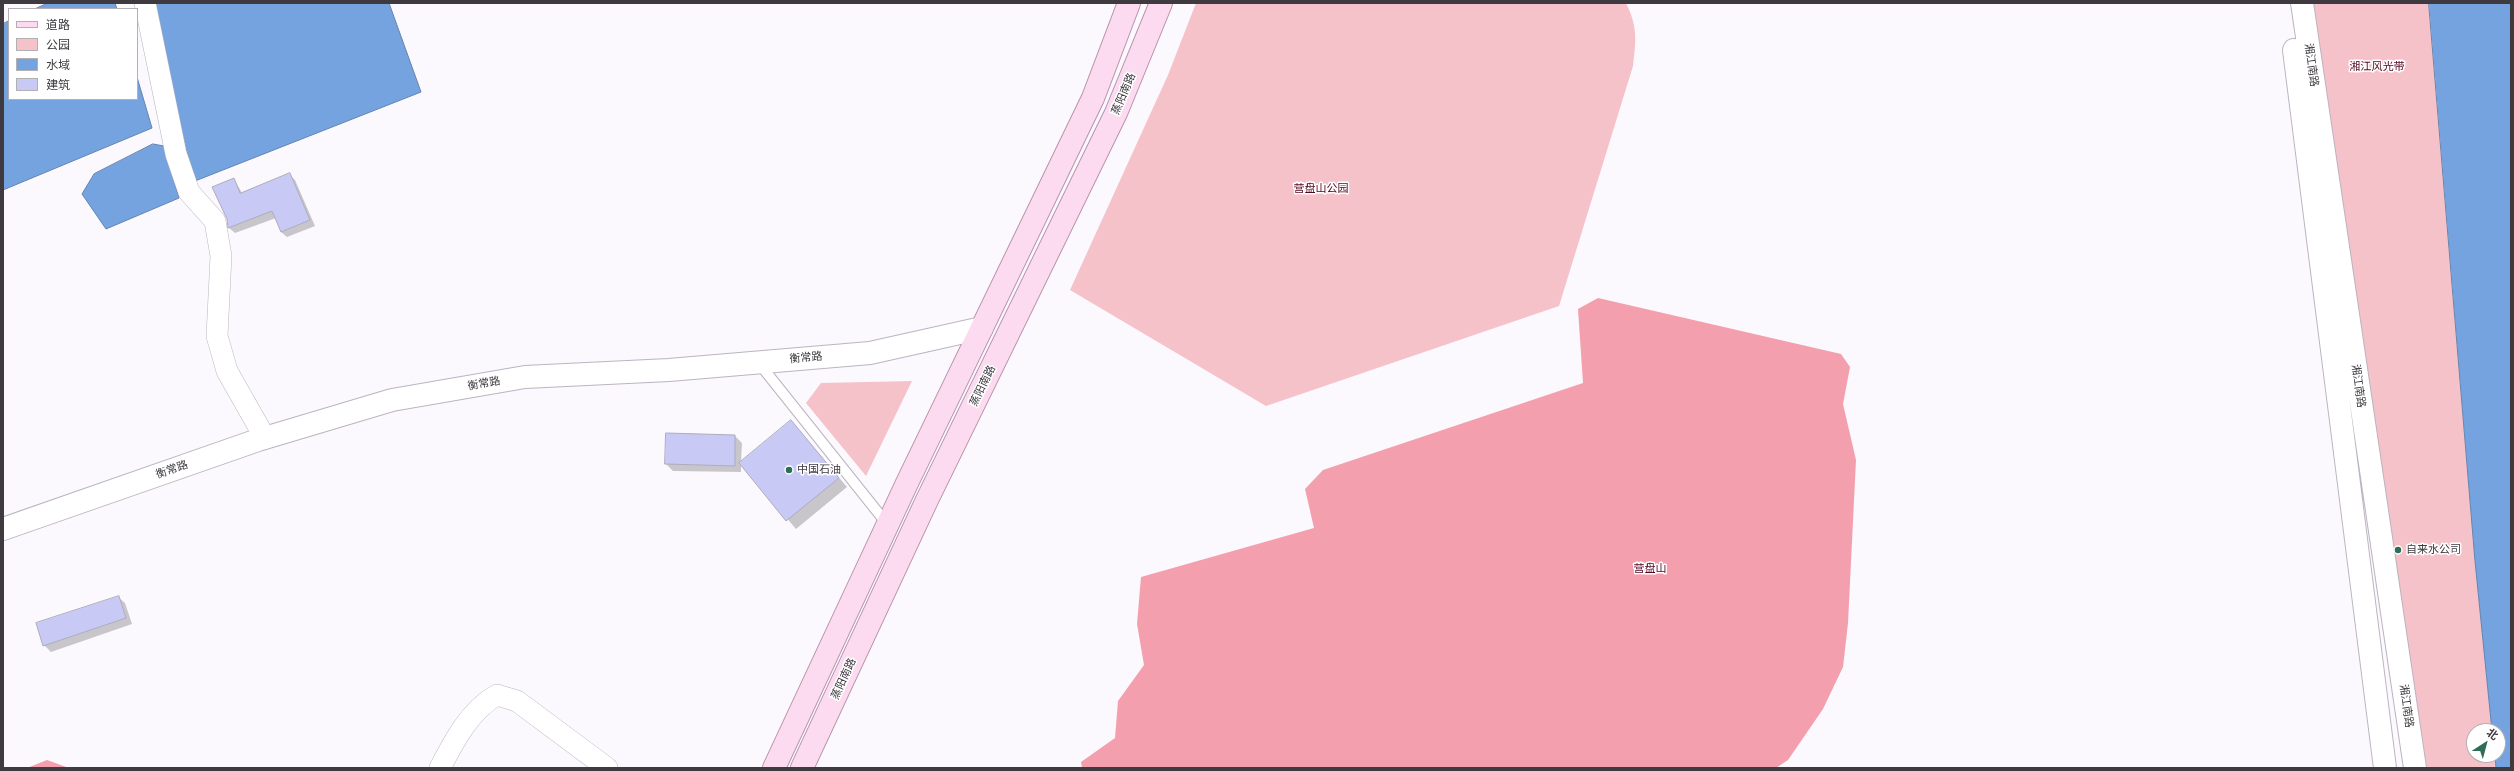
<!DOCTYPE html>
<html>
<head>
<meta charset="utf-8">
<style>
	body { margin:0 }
	#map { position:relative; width:2514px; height:771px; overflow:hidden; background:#fbf8fe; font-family:"Archivo Narrow","Noto Sans SC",sans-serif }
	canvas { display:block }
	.frame { position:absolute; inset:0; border:4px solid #3e3a40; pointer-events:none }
	.legend { position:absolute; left:8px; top:8px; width:130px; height:92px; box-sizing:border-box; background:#fff; border:1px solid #b2b0b3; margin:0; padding:5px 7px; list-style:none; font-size:12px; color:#3e3a40 }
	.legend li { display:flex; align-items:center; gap:8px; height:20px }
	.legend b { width:20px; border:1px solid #b2b0b3 }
	.north { position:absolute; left:2466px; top:723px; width:40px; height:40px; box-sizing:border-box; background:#fff; border:1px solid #b2b0b3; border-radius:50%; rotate:36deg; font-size:11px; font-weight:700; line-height:16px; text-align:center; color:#3e3a40 }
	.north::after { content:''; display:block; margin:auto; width:14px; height:18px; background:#2f6d5a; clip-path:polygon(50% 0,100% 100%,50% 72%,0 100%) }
</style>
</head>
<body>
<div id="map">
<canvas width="2514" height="771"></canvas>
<div class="frame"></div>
<ul class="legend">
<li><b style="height:5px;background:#fcdbf0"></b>道路</li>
<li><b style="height:11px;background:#f6c2c9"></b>公园</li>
<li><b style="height:11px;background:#75a3df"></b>水域</li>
<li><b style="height:11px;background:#c8caf5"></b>建筑</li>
</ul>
<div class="north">北</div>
</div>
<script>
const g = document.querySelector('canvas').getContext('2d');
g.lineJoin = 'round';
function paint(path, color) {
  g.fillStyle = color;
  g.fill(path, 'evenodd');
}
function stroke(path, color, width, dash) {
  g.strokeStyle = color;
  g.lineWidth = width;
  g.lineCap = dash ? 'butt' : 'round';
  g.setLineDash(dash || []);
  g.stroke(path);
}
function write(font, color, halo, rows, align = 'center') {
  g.font = font + ' "Archivo Narrow","Noto Sans SC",sans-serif';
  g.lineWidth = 3;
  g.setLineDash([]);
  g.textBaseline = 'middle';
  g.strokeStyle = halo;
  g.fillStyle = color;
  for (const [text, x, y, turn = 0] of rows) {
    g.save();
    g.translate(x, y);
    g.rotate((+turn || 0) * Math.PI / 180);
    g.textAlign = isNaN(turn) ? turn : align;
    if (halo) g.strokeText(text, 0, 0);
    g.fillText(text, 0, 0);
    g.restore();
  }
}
paint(new Path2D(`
	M 1196,3 L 1626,3 C 1638,27 1636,41 1633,66 L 1559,306 L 1266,406 L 1070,290 L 1168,75 Z
	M 2310,3 L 2429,3 L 2475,561 L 2492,731 L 2474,731 L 2474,755 L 2495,755 L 2496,768 L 2421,768 Z
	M 912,381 L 866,476 L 806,403 L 821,383 Z`), '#f6c2c9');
paint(new Path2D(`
	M 1598,298 L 1841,354 L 1850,367 L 1843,404 L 1856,460 L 1848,623 L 1843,667 L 1823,709 L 1788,760 L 1776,768 L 1082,768 L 1081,762 L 1115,738 L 1118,701 L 1144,665 L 1137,624 L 1141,577 L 1314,528 L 1305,489 L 1323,470 L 1583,383 L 1578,309 Z
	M 47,760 L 69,768 L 27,768 Z`), '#f39fad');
const water = new Path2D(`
	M 48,3 L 115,3 L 117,9 L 35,9 Z
	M 149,3 L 389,3 L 421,92 L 195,181 Z
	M 2429,3 L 2511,3 L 2511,768 L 2496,768 L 2495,755 L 2498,755 L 2498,731 L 2492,731 L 2475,561 Z
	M 9,21 L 9,99 L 137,99 L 137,77 L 152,128 L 3,190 L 3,24 Z
	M 153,144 L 164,146 L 179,198 L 106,229 L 82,194 L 94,174 Z`);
paint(water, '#75a3df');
stroke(water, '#6484af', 1);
paint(new Path2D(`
	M 289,174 L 295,180 L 315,226 L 287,237 L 281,232 L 276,218 L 235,233 L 229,228 L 228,218 L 234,179 L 242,193 Z
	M 791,421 L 847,487 L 796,529 L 741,464 L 741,472 L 673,471 L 666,464 L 735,436 L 742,443 L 741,462 Z
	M 118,597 L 125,603 L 132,624 L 51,652 L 44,645 Z`), '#0003');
const building = new Path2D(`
	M 290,173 L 310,220 L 281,232 L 272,211 L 228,228 L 227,219 L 212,187 L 234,178 L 240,193 Z
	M 791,420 L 839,478 L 786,521 L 739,463 Z
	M 666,433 L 735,435 L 735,466 L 665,464 Z
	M 119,596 L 126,618 L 43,646 L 36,623 Z`);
paint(building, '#c8caf5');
stroke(building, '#acacba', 1);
const lane = new Path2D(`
	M 758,362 L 888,525`);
const street = new Path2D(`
	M 145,3 L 176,154 L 189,192 L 215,221 L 221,256 L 217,336 L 227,371 L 265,438
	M 440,768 C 454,741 470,710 497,695 L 517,701 L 607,768`);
const secondary = new Path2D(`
	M 2302,3 L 2415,768
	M 2294,50 L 2385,768
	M 3,529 L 258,440 L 392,400 L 525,377 L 669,370 L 870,353 L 982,328`);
const primary = new Path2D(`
	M 774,768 L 907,483 L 1093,98 L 1129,3
	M 802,768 L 927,500 L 1116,113 L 1161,3`);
stroke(lane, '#bcb4c1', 12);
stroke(street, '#bcb4c1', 22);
stroke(secondary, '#bcb4c1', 24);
stroke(primary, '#b893ac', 24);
stroke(lane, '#fff', 10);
stroke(street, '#fff', 21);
stroke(secondary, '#fff', 22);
stroke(primary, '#fcdbf0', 22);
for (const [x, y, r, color] of [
	[789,470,4,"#2f6d5a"],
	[2398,550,4,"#2f6d5a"]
]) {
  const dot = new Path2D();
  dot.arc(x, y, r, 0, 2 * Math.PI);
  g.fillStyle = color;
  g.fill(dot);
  stroke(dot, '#fff', 1.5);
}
write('11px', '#3e3a40', '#fff', [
	["湘江南路",2311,65,82],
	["蒸阳南路",1124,94,-67],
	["衡常路",806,358,-5],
	["衡常路",484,384,-10],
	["蒸阳南路",983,386,-64],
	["湘江南路",2358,386,82],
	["衡常路",172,470,-19],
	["蒸阳南路",844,679,-65],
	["湘江南路",2406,706,82]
]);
write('11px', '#520720', '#fff', [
	["湘江风光带",2377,67],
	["营盘山公园",1321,189],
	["营盘山",1650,569]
]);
write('11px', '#3e3a40', '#fff', [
	["中国石油",797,470],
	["自来水公司",2406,550]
], 'left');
</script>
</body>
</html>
